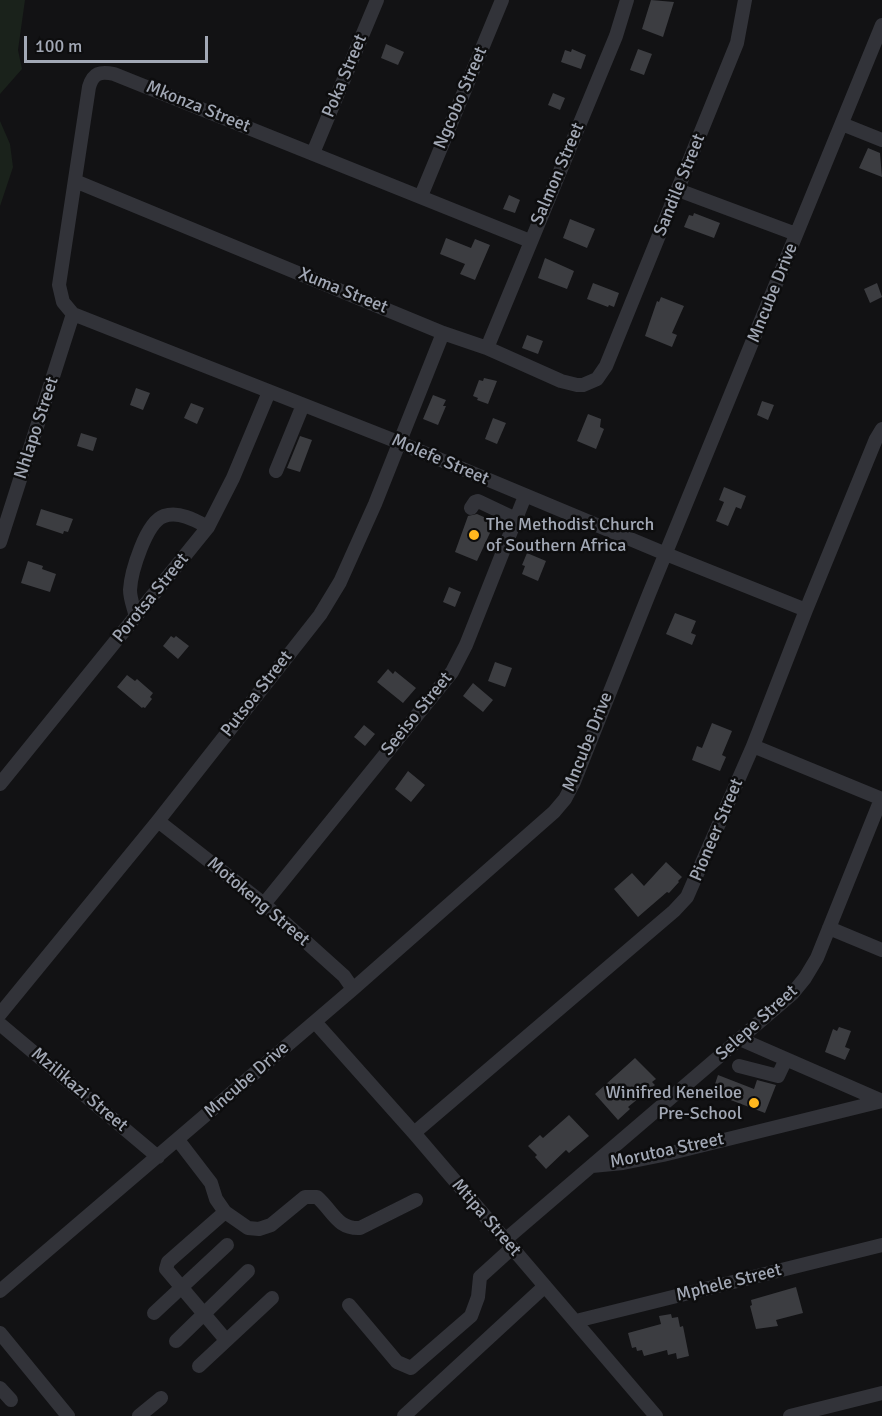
<!DOCTYPE html>
<html>
<head>
<meta charset="utf-8">
<style>
	body { margin:0 }
	#map { position:relative; width:882px; height:1416px; overflow:hidden; background:#121214; font-family:Signika,sans-serif }
	canvas { display:block }
	.scale { position:absolute; left:24px; top:36px; width:184px; height:27px; box-sizing:border-box; border:3px solid #a2a8b5; border-top:0; padding-left:8px; font-size:18px; line-height:21px; white-space:nowrap; color:#a2a8b5; -webkit-text-stroke:4px #0d0d0e; paint-order:stroke }
</style>
</head>
<body>
<div id="map">
<canvas width="882" height="1416"></canvas>
<div class="scale">100 m</div>
</div>
<script>
const g = document.querySelector('canvas').getContext('2d');
g.lineJoin = 'round';
function paint(path, color) {
  g.fillStyle = color;
  g.fill(path, 'evenodd');
}
function stroke(path, color, width, dash) {
  g.strokeStyle = color;
  g.lineWidth = width;
  g.lineCap = dash ? 'butt' : 'round';
  g.setLineDash(dash || []);
  g.stroke(path);
}
function write(font, color, halo, rows, align = 'center') {
  g.font = font + ' Signika,sans-serif';
  g.lineWidth = 5;
  g.setLineDash([]);
  g.textBaseline = 'middle';
  g.strokeStyle = halo;
  g.fillStyle = color;
  for (const [text, x, y, turn = 0] of rows) {
    g.save();
    g.translate(x, y);
    g.rotate((+turn || 0) * Math.PI / 180);
    g.textAlign = isNaN(turn) ? turn : align;
    if (halo) g.strokeText(text, 0, 0);
    g.fillText(text, 0, 0);
    g.restore();
  }
}
paint(new Path2D(`
	M 0,0 L 25,0 L 18,50 L 22,69 L 0,94 Z
	M 0,121 L 10,144 L 13,167 L 0,206 Z`), '#1a221b');
paint(new Path2D(`
	M 651,0 L 674,2 L 663,37 L 642,29 Z
	M 386,44 L 404,52 L 398,65 L 381,58 Z
	M 572,49 L 586,55 L 581,69 L 561,62 L 565,50 L 571,52 Z
	M 638,49 L 652,54 L 644,75 L 630,70 Z
	M 553,93 L 565,98 L 560,110 L 548,105 Z
	M 868,148 L 880,153 L 882,177 L 859,168 Z
	M 509,195 L 520,200 L 515,213 L 503,209 Z
	M 694,213 L 720,223 L 714,238 L 684,227 L 689,215 L 693,216 Z
	M 570,219 L 595,229 L 587,248 L 563,238 Z
	M 446,238 L 471,248 L 475,239 L 490,245 L 475,280 L 460,274 L 465,264 L 440,254 Z
	M 545,258 L 574,271 L 567,289 L 538,278 Z
	M 593,283 L 619,293 L 614,307 L 609,305 L 608,307 L 587,299 Z
	M 877,283 L 882,297 L 870,303 L 864,289 Z
	M 661,297 L 684,306 L 672,333 L 677,335 L 672,347 L 645,336 L 657,301 L 659,302 Z
	M 527,335 L 543,341 L 538,354 L 522,348 Z
	M 484,378 L 497,381 L 488,404 L 477,400 L 478,398 L 473,396 L 479,380 L 483,381 Z
	M 136,388 L 150,393 L 143,410 L 130,405 Z
	M 433,395 L 446,400 L 443,406 L 446,406 L 438,425 L 423,419 Z
	M 762,401 L 774,405 L 768,420 L 757,415 Z
	M 191,403 L 204,408 L 197,424 L 184,418 Z
	M 588,414 L 601,419 L 600,427 L 604,429 L 596,449 L 577,441 Z
	M 493,418 L 506,423 L 497,444 L 485,439 Z
	M 81,433 L 97,438 L 93,451 L 77,446 Z
	M 300,436 L 312,440 L 300,472 L 287,468 Z
	M 724,487 L 746,496 L 741,509 L 736,507 L 728,526 L 716,521 L 724,502 L 719,500 Z
	M 41,509 L 73,519 L 68,532 L 64,531 L 63,534 L 36,525 Z
	M 477,514 L 495,522 L 477,561 L 455,552 L 468,516 Z
	M 527,553 L 546,561 L 538,581 L 522,574 L 525,566 L 522,565 Z
	M 28,561 L 43,566 L 42,569 L 56,574 L 50,592 L 21,583 Z
	M 449,587 L 461,592 L 455,607 L 443,602 Z
	M 675,613 L 696,621 L 691,633 L 696,635 L 692,645 L 666,634 Z
	M 171,636 L 174,638 L 176,636 L 189,646 L 178,659 L 163,646 Z
	M 495,662 L 512,668 L 505,687 L 488,681 Z
	M 388,669 L 393,674 L 395,671 L 416,688 L 403,703 L 377,682 Z
	M 127,675 L 135,681 L 137,679 L 153,693 L 150,697 L 152,699 L 145,708 L 143,707 L 142,708 L 117,687 Z
	M 473,683 L 493,700 L 483,712 L 463,696 Z
	M 712,723 L 732,731 L 722,755 L 726,757 L 720,771 L 692,760 L 697,746 L 702,748 Z
	M 364,725 L 375,734 L 365,746 L 354,737 Z
	M 408,771 L 425,785 L 411,802 L 395,789 Z
	M 666,862 L 682,877 L 678,881 L 679,882 L 669,893 L 667,892 L 638,917 L 614,889 L 632,873 L 644,886 Z
	M 839,1027 L 851,1031 L 845,1047 L 850,1049 L 845,1060 L 825,1052 L 833,1029 L 837,1031 Z
	M 635,1058 L 656,1079 L 652,1082 L 655,1085 L 628,1107 L 630,1109 L 618,1120 L 595,1094 Z
	M 718,1075 L 754,1089 L 757,1080 L 776,1085 L 765,1113 L 712,1093 Z
	M 569,1115 L 589,1136 L 569,1153 L 566,1150 L 546,1169 L 535,1157 L 537,1155 L 528,1146 L 540,1135 L 543,1138 Z
	M 796,1287 L 803,1313 L 776,1320 L 778,1326 L 756,1329 L 750,1306 L 752,1305 L 751,1300 Z
	M 671,1314 L 672,1318 L 678,1317 L 680,1327 L 683,1326 L 689,1356 L 677,1359 L 676,1353 L 668,1355 L 667,1350 L 644,1356 L 642,1350 L 637,1351 L 636,1347 L 632,1348 L 628,1333 L 661,1324 L 659,1316 Z`), '#3c3d41');
stroke(new Path2D(`
	M 842,124 L 882,140
	M 313,153 L 377,0
	M 75,181 L 443,333 L 487,348 L 561,381 L 577,385 L 583,385 L 597,379 L 606,366 L 737,43 L 745,0
	M 678,190 L 796,234
	M 421,196 L 502,0
	M 530,241 L 114,74 C 100,71 93,73 89,87 L 59,285 L 63,302 L 73,314 L 398,442 L 666,554 L 806,610
	M 487,348 L 616,36 L 627,0
	M 276,471 L 303,405
	M 471,508 L 475,502 L 478,501 L 516,519
	M 0,542 L 73,314
	M 136,617 C 134,608 130,599 130,590 C 131,572 146,522 164,516 C 179,511 195,520 208,527
	M 753,746 L 882,799
	M 0,784 L 208,527 L 233,478 L 269,392
	M 158,821 L 264,904 L 344,976 L 353,989
	M 264,904 L 452,672 L 466,645 L 525,496
	M 829,928 L 882,950
	M 0,1014 L 158,821 L 320,615 L 340,582 L 375,504 L 443,333
	M 315,1022 L 414,1133 L 656,1416
	M 0,1024 L 158,1157
	M 740,1039 L 882,1101
	M 739,1066 L 778,1076 L 786,1059
	M 414,1133 L 674,911 L 687,897 L 753,746 L 806,610 L 876,439 L 882,429
	M 178,1140 L 211,1183 L 216,1199 L 225,1212 L 248,1228 L 259,1229 L 271,1225 L 305,1197 L 317,1197 C 333,1211 337,1229 360,1228 L 416,1200
	M 592,1166 L 623,1163 L 663,1155 L 882,1101
	M 225,1212 L 168,1262 L 166,1269 L 226,1340
	M 505,1240 L 792,994 L 805,978 L 817,958 L 881,799
	M 0,1291 L 353,989 L 554,812 L 565,799 L 574,782 L 649,594 L 882,25
	M 349,1305 L 397,1362 L 411,1368 L 471,1316 L 478,1297 L 480,1277 L 512,1248
	M 154,1313 L 227,1245
	M 576,1321 L 882,1245
	M 0,1333 L 68,1416
	M 176,1341 L 248,1271
	M 199,1366 L 272,1298
	M 0,1388 L 11,1400
	M 139,1416 L 161,1398
	M 404,1416 L 545,1286
	M 790,1416 L 882,1393`), '#323339', 14);
for (const [x, y, r, color] of [
	[474,535,6,"#ffb71e"],
	[754,1103,6,"#ffb71e"]
]) {
  const dot = new Path2D();
  dot.arc(x, y, r, 0, 2 * Math.PI);
  g.fillStyle = color;
  g.fill(dot);
  stroke(dot, '#0d0d0e', 2);
}
write('18px', '#a2a8b5', '#0d0d0e', [
	["Poka Street",345,76,-67],
	["Ngcobo Street",461,98,-67],
	["Mkonza Street",198,107,22],
	["Salmon Street",558,174,-67],
	["Sandile Street",680,185,-68],
	["Xuma Street",343,291,22],
	["Mncube Drive",773,293,-68],
	["Nhlapo Street",37,428,-72],
	["Molefe Street",440,460,23],
	["Porotsa Street",151,598,-51],
	["Putsoa Street",257,694,-52],
	["Seeiso Street",417,714,-51],
	["Mncube Drive",588,742,-68],
	["Pioneer Street",717,830,-67],
	["Motokeng Street",258,902,40],
	["Selepe Street",757,1023,-42],
	["Mncube Drive",247,1080,-41],
	["Mzilikazi Street",79,1090,40],
	["Morutoa Street",667,1151,-12],
	["Mtipa Street",486,1218,49],
	["Mphele Street",729,1283,-14]
]);
write('18px', '#a2a8b5', '#0d0d0e', [
	["The Methodist Church",486,525],
	["of Southern Africa",486,546],
	["Winifred Keneiloe",742,1093,"right"],
	["Pre-School",742,1114,"right"]
], 'left');
</script>
</body>
</html>
